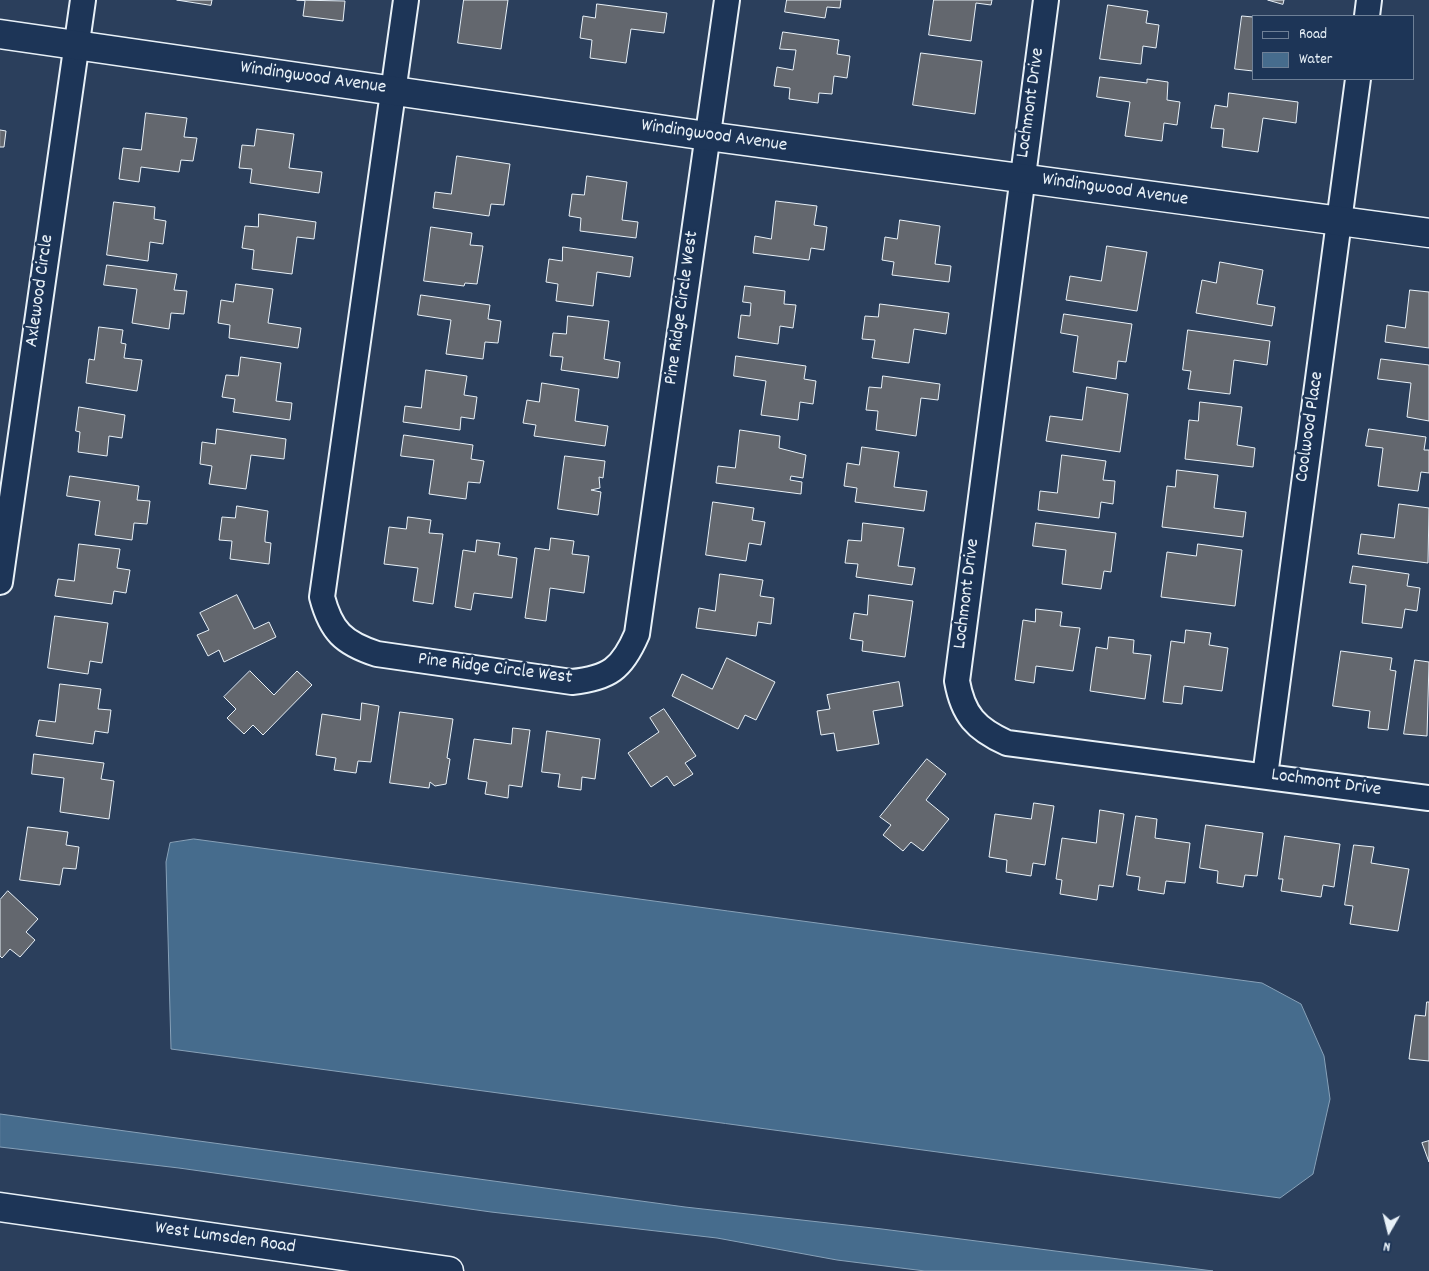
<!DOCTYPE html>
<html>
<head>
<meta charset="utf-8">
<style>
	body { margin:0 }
	#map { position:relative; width:1429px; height:1271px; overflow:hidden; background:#2b3f5c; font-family:Dekko,sans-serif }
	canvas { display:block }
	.legend { position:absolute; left:1252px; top:15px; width:162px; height:65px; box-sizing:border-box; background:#1d3557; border:1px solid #6e8097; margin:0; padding:6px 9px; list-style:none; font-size:15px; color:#e8f1f8 }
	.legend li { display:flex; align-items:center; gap:10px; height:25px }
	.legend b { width:25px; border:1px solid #6e8097 }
	.north { position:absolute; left:1364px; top:1206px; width:50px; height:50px; -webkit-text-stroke:4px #1d3557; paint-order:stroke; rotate:188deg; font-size:14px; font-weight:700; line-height:20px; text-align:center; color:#e8f1f8 }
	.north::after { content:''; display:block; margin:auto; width:18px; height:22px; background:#e8f1f8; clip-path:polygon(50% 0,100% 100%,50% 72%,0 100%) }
</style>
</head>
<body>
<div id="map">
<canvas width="1429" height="1271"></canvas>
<ul class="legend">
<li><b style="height:6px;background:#1d3557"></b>Road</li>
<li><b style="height:14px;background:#466c8d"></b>Water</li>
</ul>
<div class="north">N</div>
</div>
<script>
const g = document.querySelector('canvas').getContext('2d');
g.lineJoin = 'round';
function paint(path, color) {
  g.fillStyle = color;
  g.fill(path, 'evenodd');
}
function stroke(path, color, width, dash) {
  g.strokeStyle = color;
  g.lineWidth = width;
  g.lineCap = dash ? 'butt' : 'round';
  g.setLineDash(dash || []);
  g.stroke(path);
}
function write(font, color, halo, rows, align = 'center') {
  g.font = font + ' Dekko,sans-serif';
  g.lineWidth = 5;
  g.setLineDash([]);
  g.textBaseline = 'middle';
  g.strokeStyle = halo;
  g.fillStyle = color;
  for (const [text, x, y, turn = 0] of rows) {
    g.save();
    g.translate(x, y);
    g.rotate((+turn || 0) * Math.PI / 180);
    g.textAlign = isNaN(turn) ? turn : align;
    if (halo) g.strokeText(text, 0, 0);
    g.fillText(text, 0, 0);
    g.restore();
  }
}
const water = new Path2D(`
	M 194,839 L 1262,983 L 1301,1004 L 1324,1056 L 1330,1099 L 1313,1174 L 1280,1198 L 171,1049 L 166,862 L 170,843 Z
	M 0,1114 L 685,1207 L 882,1229 L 1213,1271 L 925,1271 L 837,1260 L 717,1238 L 491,1212 L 179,1168 L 0,1147 Z`);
paint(water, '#466c8d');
stroke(water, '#87a1b8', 1);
const building = new Path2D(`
	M 177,0 L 212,0 L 211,5 Z
	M 297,0 L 345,1 L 343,21 L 303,16 L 305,1 Z
	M 464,0 L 508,0 L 501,49 L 458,43 Z
	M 787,0 L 841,0 L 840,8 L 827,7 L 825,18 L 785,12 Z
	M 934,0 L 992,0 L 991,5 L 976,3 L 971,41 L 929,35 Z
	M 1268,0 L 1284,0 L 1283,4 Z
	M 597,4 L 667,13 L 664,33 L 631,29 L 626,63 L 590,58 L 592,40 L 580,38 L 583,16 L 595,18 Z
	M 1108,5 L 1148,11 L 1146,23 L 1159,25 L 1156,48 L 1143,46 L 1141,64 L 1100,59 Z
	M 1242,16 L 1253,17 L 1253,71 L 1235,69 Z
	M 783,32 L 839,40 L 837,54 L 850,56 L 847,78 L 834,76 L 832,94 L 819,93 L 818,103 L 789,99 L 790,88 L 774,86 L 777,67 L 793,70 L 796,50 L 780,49 Z
	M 921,53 L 982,61 L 975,114 L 913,105 Z
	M 1100,77 L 1147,83 L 1147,79 L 1168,82 L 1167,100 L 1180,102 L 1177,125 L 1164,123 L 1162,141 L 1125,136 L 1130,102 L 1097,97 Z
	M 1229,93 L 1298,102 L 1296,123 L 1263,118 L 1258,152 L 1222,147 L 1224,129 L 1211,128 L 1215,105 L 1227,107 Z
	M 146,113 L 187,118 L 184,137 L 197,138 L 193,161 L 181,160 L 179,172 L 141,167 L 139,182 L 119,179 L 123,148 L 141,150 Z
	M 257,129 L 294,134 L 289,168 L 322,172 L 319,193 L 250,183 L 252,169 L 239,168 L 242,145 L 254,146 Z
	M 0,130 L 6,131 L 4,147 L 0,147 Z
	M 457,156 L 510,164 L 504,205 L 491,204 L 489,216 L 433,208 L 435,192 L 451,194 Z
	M 587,176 L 627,182 L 622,220 L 638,222 L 636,238 L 580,231 L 581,218 L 569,216 L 572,194 L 584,195 Z
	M 776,201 L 817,206 L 814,225 L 827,227 L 824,250 L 811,248 L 809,260 L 753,253 L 755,236 L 771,239 Z
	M 114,202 L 155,207 L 154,219 L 166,221 L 163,244 L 150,242 L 148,261 L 107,255 Z
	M 259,214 L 316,222 L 314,239 L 297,237 L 292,274 L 252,269 L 254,250 L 242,248 L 245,226 L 258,227 Z
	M 900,220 L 940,226 L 935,264 L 951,266 L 949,282 L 892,275 L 894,262 L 882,260 L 885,237 L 897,239 Z
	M 431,227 L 472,233 L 470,245 L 483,246 L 477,284 L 465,283 L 464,286 L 424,281 Z
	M 1107,246 L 1147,252 L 1137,311 L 1066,300 L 1070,276 L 1101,281 Z
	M 563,247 L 633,257 L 630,277 L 597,272 L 593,306 L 556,301 L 558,284 L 546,282 L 549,259 L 562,261 Z
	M 1220,262 L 1263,270 L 1257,304 L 1275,307 L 1272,326 L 1196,313 L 1202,280 L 1216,283 Z
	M 107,265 L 177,274 L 174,290 L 187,291 L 184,314 L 171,313 L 169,329 L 132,323 L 137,289 L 104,285 Z
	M 236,284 L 273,289 L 268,323 L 301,328 L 298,348 L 229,338 L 230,325 L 218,323 L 221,300 L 233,302 Z
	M 745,286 L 785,291 L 784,304 L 796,305 L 793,328 L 780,326 L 778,344 L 738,338 L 741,315 L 750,316 L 751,303 L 743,302 Z
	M 1410,290 L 1429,292 L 1429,348 L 1385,342 L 1387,325 L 1405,328 Z
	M 421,295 L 490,305 L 488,319 L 501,321 L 498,343 L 485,342 L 483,359 L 446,354 L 451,320 L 418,315 Z
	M 880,304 L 949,313 L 946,334 L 914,329 L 909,363 L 872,358 L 875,340 L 862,339 L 865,316 L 878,317 Z
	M 1064,314 L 1132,324 L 1126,362 L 1118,361 L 1116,379 L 1073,372 L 1078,336 L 1061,333 Z
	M 568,316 L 609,321 L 604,359 L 620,362 L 618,378 L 561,370 L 563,357 L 550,356 L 553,333 L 566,334 Z
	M 99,327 L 123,330 L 121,343 L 126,344 L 124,358 L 142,360 L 137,391 L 86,383 L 89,359 L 94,360 Z
	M 1188,330 L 1270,341 L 1267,365 L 1234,360 L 1230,394 L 1188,389 L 1191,371 L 1183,370 Z
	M 736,356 L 806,366 L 804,379 L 816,381 L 813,404 L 800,402 L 798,420 L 761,415 L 766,381 L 734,376 Z
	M 241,357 L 281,363 L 276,401 L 292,403 L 290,420 L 233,412 L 235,399 L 222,397 L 226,375 L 238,376 Z
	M 1381,359 L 1429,365 L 1429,421 L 1407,417 L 1411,383 L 1378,379 Z
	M 426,370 L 467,376 L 464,395 L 477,397 L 474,419 L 461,417 L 460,430 L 403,422 L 405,406 L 421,408 Z
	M 883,376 L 940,384 L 938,400 L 921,398 L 916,436 L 876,430 L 878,411 L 866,410 L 869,387 L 881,388 Z
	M 542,383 L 579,389 L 575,421 L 608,426 L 605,446 L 534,436 L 536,425 L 523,423 L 527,400 L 539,402 Z
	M 1087,387 L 1128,394 L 1120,452 L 1046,441 L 1050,416 L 1082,420 Z
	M 1200,402 L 1242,407 L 1237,445 L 1255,448 L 1253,467 L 1185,459 L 1189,420 L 1198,421 Z
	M 79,407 L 125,415 L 122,438 L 109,436 L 107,456 L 78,452 L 80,432 L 76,431 Z
	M 217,429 L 286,439 L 284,459 L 251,455 L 246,489 L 209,484 L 212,466 L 200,464 L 202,442 L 215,444 Z
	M 1369,429 L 1426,437 L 1424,450 L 1429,450 L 1429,473 L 1421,472 L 1418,491 L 1378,486 L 1383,448 L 1366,446 Z
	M 740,430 L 780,436 L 779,448 L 806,455 L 803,478 L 791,476 L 790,480 L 802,482 L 801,494 L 716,483 L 718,466 L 735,468 Z
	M 404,435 L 473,445 L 471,459 L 484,461 L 480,483 L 468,482 L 466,499 L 429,494 L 434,460 L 401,456 Z
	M 862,447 L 899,452 L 894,487 L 927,491 L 924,511 L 855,502 L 857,488 L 844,486 L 847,463 L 859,465 Z
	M 1062,455 L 1106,461 L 1103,480 L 1115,481 L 1113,504 L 1101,502 L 1099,518 L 1038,510 L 1040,491 L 1057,493 Z
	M 565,456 L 605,461 L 603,478 L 599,477 L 600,488 L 591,490 L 601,492 L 598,515 L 558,509 Z
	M 1177,470 L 1218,475 L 1214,508 L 1246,512 L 1243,537 L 1162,527 L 1167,486 L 1175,487 Z
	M 70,476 L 139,486 L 137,500 L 150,501 L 147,524 L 134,523 L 132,540 L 95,535 L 100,501 L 67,496 Z
	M 713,502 L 754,508 L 752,520 L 765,522 L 761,545 L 749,543 L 746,561 L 706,555 Z
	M 1399,504 L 1429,508 L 1428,563 L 1358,554 L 1361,534 L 1394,538 Z
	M 237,506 L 268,511 L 265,538 L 265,542 L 271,543 L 269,564 L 230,559 L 232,541 L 219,540 L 222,517 L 235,518 Z
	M 408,517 L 431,520 L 429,533 L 443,534 L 433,604 L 413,601 L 418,568 L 384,564 L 389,527 L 406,529 Z
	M 863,523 L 904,528 L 898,566 L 915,568 L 912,585 L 856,577 L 858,564 L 845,563 L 848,540 L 861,541 Z
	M 1036,523 L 1116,533 L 1111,572 L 1104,571 L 1101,589 L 1062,584 L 1066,550 L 1033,546 Z
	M 551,538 L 574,541 L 572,554 L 589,556 L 584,593 L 550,588 L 546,621 L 525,618 L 535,548 L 549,550 Z
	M 477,540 L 500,543 L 498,555 L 517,558 L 512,598 L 474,593 L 471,610 L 455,607 L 463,550 L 475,552 Z
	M 79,544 L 120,549 L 117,568 L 130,570 L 126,593 L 114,591 L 112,604 L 55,596 L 58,579 L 74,581 Z
	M 1198,544 L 1242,550 L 1235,606 L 1161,597 L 1167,552 L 1196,556 Z
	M 1353,566 L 1409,574 L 1407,586 L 1420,588 L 1417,611 L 1405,609 L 1402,628 L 1362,623 L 1366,585 L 1350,583 Z
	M 720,574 L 763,580 L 760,596 L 774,598 L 771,624 L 758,622 L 756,636 L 696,628 L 699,608 L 715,611 Z
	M 237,595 L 254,629 L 269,622 L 276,637 L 224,662 L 219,650 L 208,656 L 197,635 L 209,630 L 200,613 Z
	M 869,595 L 913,601 L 905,657 L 862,651 L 863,641 L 850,639 L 854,613 L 867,615 Z
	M 1036,609 L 1062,612 L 1060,626 L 1080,628 L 1073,671 L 1036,666 L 1034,683 L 1015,680 L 1023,620 L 1035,622 Z
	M 55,616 L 108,623 L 102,663 L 90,661 L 88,674 L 48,668 Z
	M 1186,630 L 1211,633 L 1209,645 L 1228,648 L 1222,691 L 1184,686 L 1182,704 L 1163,702 L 1171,641 L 1184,643 Z
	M 1109,637 L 1134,640 L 1133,653 L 1151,655 L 1145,699 L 1090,691 L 1096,647 L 1107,649 Z
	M 1341,651 L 1392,658 L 1390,670 L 1396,671 L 1388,730 L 1368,728 L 1370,711 L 1333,706 Z
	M 727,658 L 775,682 L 756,720 L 745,715 L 738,729 L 672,696 L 682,674 L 712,689 Z
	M 1415,660 L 1429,662 L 1427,736 L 1404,734 Z
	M 250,671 L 274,695 L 297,671 L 312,685 L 263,735 L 253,725 L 244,734 L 227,718 L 236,709 L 224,697 Z
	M 899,682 L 903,706 L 873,711 L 879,744 L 837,751 L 834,733 L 821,735 L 817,711 L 830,709 L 827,695 Z
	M 60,684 L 101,689 L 98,709 L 111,710 L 108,733 L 95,731 L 93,744 L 36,736 L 39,720 L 55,722 Z
	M 362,703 L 379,706 L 371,762 L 358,761 L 356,773 L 334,770 L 336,758 L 316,755 L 322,714 L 360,720 Z
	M 664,709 L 696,756 L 685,763 L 693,774 L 674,786 L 667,776 L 651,787 L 628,753 L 659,732 L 650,718 Z
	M 400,712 L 453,719 L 447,758 L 450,759 L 446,784 L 435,786 L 430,782 L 429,788 L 390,783 Z
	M 513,728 L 530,730 L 522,787 L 509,785 L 508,798 L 485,794 L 487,782 L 468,779 L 474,739 L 511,744 Z
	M 547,731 L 600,739 L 595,779 L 582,777 L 581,790 L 558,787 L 560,774 L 542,772 Z
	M 34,754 L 104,763 L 101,779 L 114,781 L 109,819 L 60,812 L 64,778 L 32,774 Z
	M 927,759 L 946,774 L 926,800 L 949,819 L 923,851 L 911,842 L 903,851 L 883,835 L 891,825 L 880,817 Z
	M 1034,803 L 1054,806 L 1045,865 L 1033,863 L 1031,876 L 1006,872 L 1007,860 L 989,857 L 995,814 L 1031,819 Z
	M 1100,810 L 1124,814 L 1113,887 L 1099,885 L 1097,900 L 1060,894 L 1062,880 L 1056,879 L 1062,838 L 1096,843 Z
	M 1136,816 L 1157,819 L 1155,838 L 1190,843 L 1185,883 L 1166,881 L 1164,894 L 1138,890 L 1140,877 L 1127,875 Z
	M 1206,825 L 1263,833 L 1257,876 L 1245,875 L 1243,887 L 1217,883 L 1218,871 L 1200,868 Z
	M 28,827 L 68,832 L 66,845 L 79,847 L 76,869 L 63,868 L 60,885 L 20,880 Z
	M 1285,836 L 1340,844 L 1334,887 L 1323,885 L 1321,897 L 1281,891 L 1283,879 L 1279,879 Z
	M 1354,845 L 1374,847 L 1371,863 L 1409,869 L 1398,931 L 1350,924 L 1353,906 L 1345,905 Z
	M 8,891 L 38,919 L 26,932 L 35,940 L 20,957 L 10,949 L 2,958 L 0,956 L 0,900 Z
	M 1427,1002 L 1429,1002 L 1429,1061 L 1409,1059 L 1415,1015 L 1425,1016 Z
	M 1429,1141 L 1429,1162 L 1422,1143 Z`);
paint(building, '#63676e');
stroke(building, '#e8f1f8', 1);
const street = new Path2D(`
	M 406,0 L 322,597 C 331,631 343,643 377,654 L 572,682 C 609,678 622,669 637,634 L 727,0
	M 1046,0 L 957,681 C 963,715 976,729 1007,743 L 1429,798
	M 1367,16 L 1369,0
	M 0,582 L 83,0
	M 1265,776 L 1358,79`);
const secondary = new Path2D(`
	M 0,34 L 707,136 L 1429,233
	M 0,1207 L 449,1271`);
stroke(street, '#e8f1f8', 28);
stroke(secondary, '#e8f1f8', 31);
stroke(street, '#1d3557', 24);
stroke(secondary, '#1d3557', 28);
write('19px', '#e8f1f8', '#1d3557', [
	["Windingwood Avenue",313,79,8],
	["Lochmont Drive",1032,103,-82],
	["Windingwood Avenue",714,137,8],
	["Windingwood Avenue",1115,191,8],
	["Axlewood Circle",41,291,-82],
	["Pine Ridge Circle West",683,308,-82],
	["Coolwood Place",1311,427,-82],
	["Lochmont Drive",968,594,-83],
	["Pine Ridge Circle West",495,670,7],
	["Lochmont Drive",1326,784,8],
	["West Lumsden Road",225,1239,8]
]);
</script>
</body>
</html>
